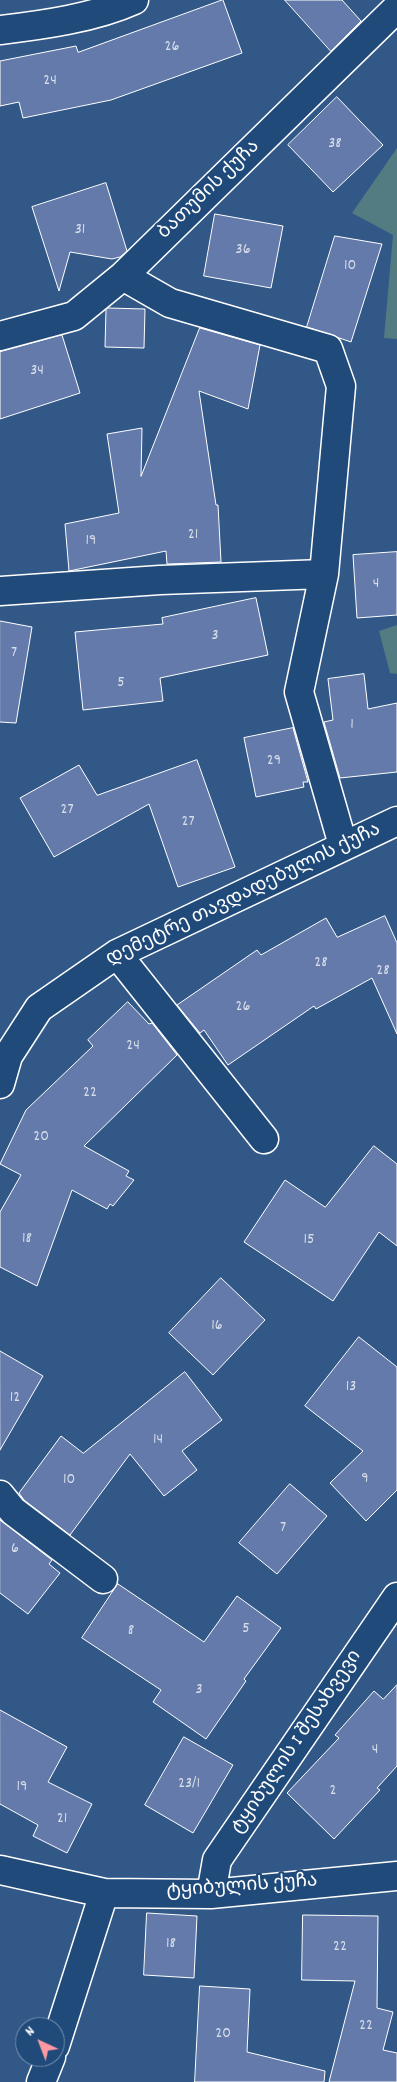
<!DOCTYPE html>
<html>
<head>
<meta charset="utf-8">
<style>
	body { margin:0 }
	#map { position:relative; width:397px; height:2082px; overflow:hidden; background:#325888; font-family:Dekko,sans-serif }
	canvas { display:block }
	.north { position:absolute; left:15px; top:2017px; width:50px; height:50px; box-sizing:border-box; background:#1f4a7a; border:1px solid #7992af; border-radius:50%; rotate:317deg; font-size:14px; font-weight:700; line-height:20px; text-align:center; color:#fff }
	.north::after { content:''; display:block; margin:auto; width:18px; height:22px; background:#ff9aa2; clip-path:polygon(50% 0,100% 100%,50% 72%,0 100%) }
</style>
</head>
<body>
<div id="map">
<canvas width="397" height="2082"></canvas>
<div class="north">N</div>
</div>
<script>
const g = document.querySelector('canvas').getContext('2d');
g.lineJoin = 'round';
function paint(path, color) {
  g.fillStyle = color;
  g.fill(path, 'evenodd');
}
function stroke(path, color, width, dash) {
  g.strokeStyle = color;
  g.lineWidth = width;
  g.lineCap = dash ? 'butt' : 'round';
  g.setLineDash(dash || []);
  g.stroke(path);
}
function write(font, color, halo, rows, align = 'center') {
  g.font = font + ' Dekko,"Noto Sans Georgian",sans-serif';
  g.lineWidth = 4.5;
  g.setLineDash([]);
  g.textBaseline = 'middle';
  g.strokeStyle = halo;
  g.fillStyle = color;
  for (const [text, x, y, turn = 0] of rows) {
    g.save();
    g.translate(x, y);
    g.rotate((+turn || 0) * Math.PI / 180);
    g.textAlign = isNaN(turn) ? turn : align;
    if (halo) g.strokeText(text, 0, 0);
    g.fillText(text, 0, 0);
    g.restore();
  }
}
paint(new Path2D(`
	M 397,148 L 397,339 L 384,338 L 393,235 L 352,213 Z
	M 397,625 L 397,674 L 390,673 L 379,631 Z`), '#527b82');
const building = new Path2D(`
	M 223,0 L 242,53 L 111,100 L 23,118 L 19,102 L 0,106 L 0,61 L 76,46 L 78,52 Z
	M 285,0 L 342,0 L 361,21 L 331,51 Z
	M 337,97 L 383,145 L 333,192 L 288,145 Z
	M 106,183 L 127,251 L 120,257 L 112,259 L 70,252 L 59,291 L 32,207 Z
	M 215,214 L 283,226 L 271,288 L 204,276 Z
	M 335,236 L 382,244 L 351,342 L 307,327 Z
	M 108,308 L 145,309 L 144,348 L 105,347 L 106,310 Z
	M 200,328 L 260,345 L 248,409 L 199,391 L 216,505 L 218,505 L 221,562 L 167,564 L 166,551 L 69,571 L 65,524 L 119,513 L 107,434 L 142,428 L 141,476 Z
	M 62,335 L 80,393 L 0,419 L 0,352 Z
	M 397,552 L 397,615 L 357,618 L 353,555 Z
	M 256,598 L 268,655 L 160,678 L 163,701 L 83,710 L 75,632 L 163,624 L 162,618 Z
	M 0,621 L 32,627 L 16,723 L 0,722 Z
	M 364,674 L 368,709 L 397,703 L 397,772 L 340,778 L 324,722 L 333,720 L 328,679 Z
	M 293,728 L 308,782 L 303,782 L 304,787 L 256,797 L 244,738 Z
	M 197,760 L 235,867 L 178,887 L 149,804 L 54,857 L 20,798 L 79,765 L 97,795 Z
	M 385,916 L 397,943 L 397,1034 L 372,978 L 316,1009 L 314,1006 L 228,1065 L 204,1030 L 200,1033 L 177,1005 L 257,950 L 261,955 L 326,918 L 337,937 Z
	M 128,1002 L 149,1024 L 152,1023 L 177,1055 L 84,1146 L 129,1171 L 126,1176 L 134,1180 L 113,1206 L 110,1204 L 107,1209 L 72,1190 L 37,1286 L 0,1267 L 0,1212 L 21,1175 L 0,1164 L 26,1110 L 93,1046 L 88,1040 Z
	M 374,1146 L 397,1164 L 397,1246 L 379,1232 L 333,1301 L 244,1242 L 285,1180 L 325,1207 Z
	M 221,1278 L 265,1320 L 213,1375 L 169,1333 Z
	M 359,1337 L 397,1367 L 397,1490 L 366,1521 L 330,1483 L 363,1451 L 305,1406 Z
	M 0,1351 L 43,1376 L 0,1450 Z
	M 185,1372 L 222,1420 L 182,1451 L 197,1470 L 164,1496 L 130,1454 L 70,1535 L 24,1500 L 19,1493 L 61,1436 L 83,1453 Z
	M 290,1484 L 327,1516 L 277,1574 L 239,1543 Z
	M 0,1520 L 52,1560 L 49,1564 L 60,1573 L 28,1614 L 0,1593 Z
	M 118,1584 L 204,1642 L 237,1596 L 281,1628 L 244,1679 L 246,1681 L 206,1739 L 153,1702 L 161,1690 L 82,1638 Z
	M 397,1685 L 397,1766 L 377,1788 L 380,1790 L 334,1839 L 287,1793 L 339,1738 L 335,1735 L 374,1691 L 383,1699 Z
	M 0,1710 L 67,1747 L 48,1782 L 92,1804 L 67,1853 L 33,1836 L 38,1825 L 0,1804 Z
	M 184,1737 L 233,1765 L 193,1833 L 145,1805 Z
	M 147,1913 L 197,1916 L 194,1978 L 144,1975 Z
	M 303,1915 L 378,1916 L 377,2008 L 393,2012 L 383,2050 L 397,2053 L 397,2082 L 329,2082 L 355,1981 L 302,1980 Z
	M 200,1986 L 250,1989 L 247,2052 L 325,2071 L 324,2082 L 195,2082 Z`);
paint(building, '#637aaa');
stroke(building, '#fff', 1);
const minor = new Path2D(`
	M 0,30 C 43,25 94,18 134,0
	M 123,276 L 170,303 L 328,349 L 341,386 L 324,574 L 299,692 L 343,845
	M 0,336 L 74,316 L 123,276 L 397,8
	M 0,591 L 160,580 L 324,574
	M 117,954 L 264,1139
	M 0,1084 L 8,1056 L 39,1008 L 117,954 L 397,821
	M 0,1495 L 13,1511 L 103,1579
	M 0,1870 L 104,1893 L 211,1894 L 397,1876
	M 211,1894 L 217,1860 L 397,1597
	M 55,2046 L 104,1893
	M 41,2082 L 51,2057`);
stroke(minor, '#fff', 31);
stroke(minor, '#1f4a7a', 28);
write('16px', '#d8deea', null, [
	["26",172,48],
	["24",50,82],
	["38",335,145],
	["31",80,231],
	["36",243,251],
	["10",350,267],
	["34",37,372],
	["21",193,536],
	["19",91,542],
	["4",376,585],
	["3",215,637],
	["7",14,654],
	["5",121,684],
	["1",352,726],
	["29",274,762],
	["27",67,811],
	["27",188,823],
	["28",321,964],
	["28",383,972],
	["26",243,1008],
	["24",133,1047],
	["22",90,1094],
	["20",41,1138],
	["18",27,1240],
	["15",309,1241],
	["16",217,1327],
	["13",351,1388],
	["12",15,1399],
	["14",158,1441],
	["9",365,1480],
	["10",69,1481],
	["7",283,1529],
	["6",15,1550],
	["5",246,1630],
	["8",131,1632],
	["3",199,1691],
	["4",375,1751],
	["23/1",189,1785],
	["19",22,1788],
	["2",333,1792],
	["21",62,1820],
	["18",171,1945],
	["22",340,1948],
	["22",366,2027],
	["20",223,2035]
]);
write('19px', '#fff', '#1f4a7a', [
	["ბათუმის ქუჩა",210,191,-44],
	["დემეტრე თავდადებულის ქუჩა",244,896,-26],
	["ტყიბულის I შესახვევი",298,1743,-56],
	["ტყიბულის ქუჩა",242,1888,-4]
]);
</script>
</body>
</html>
